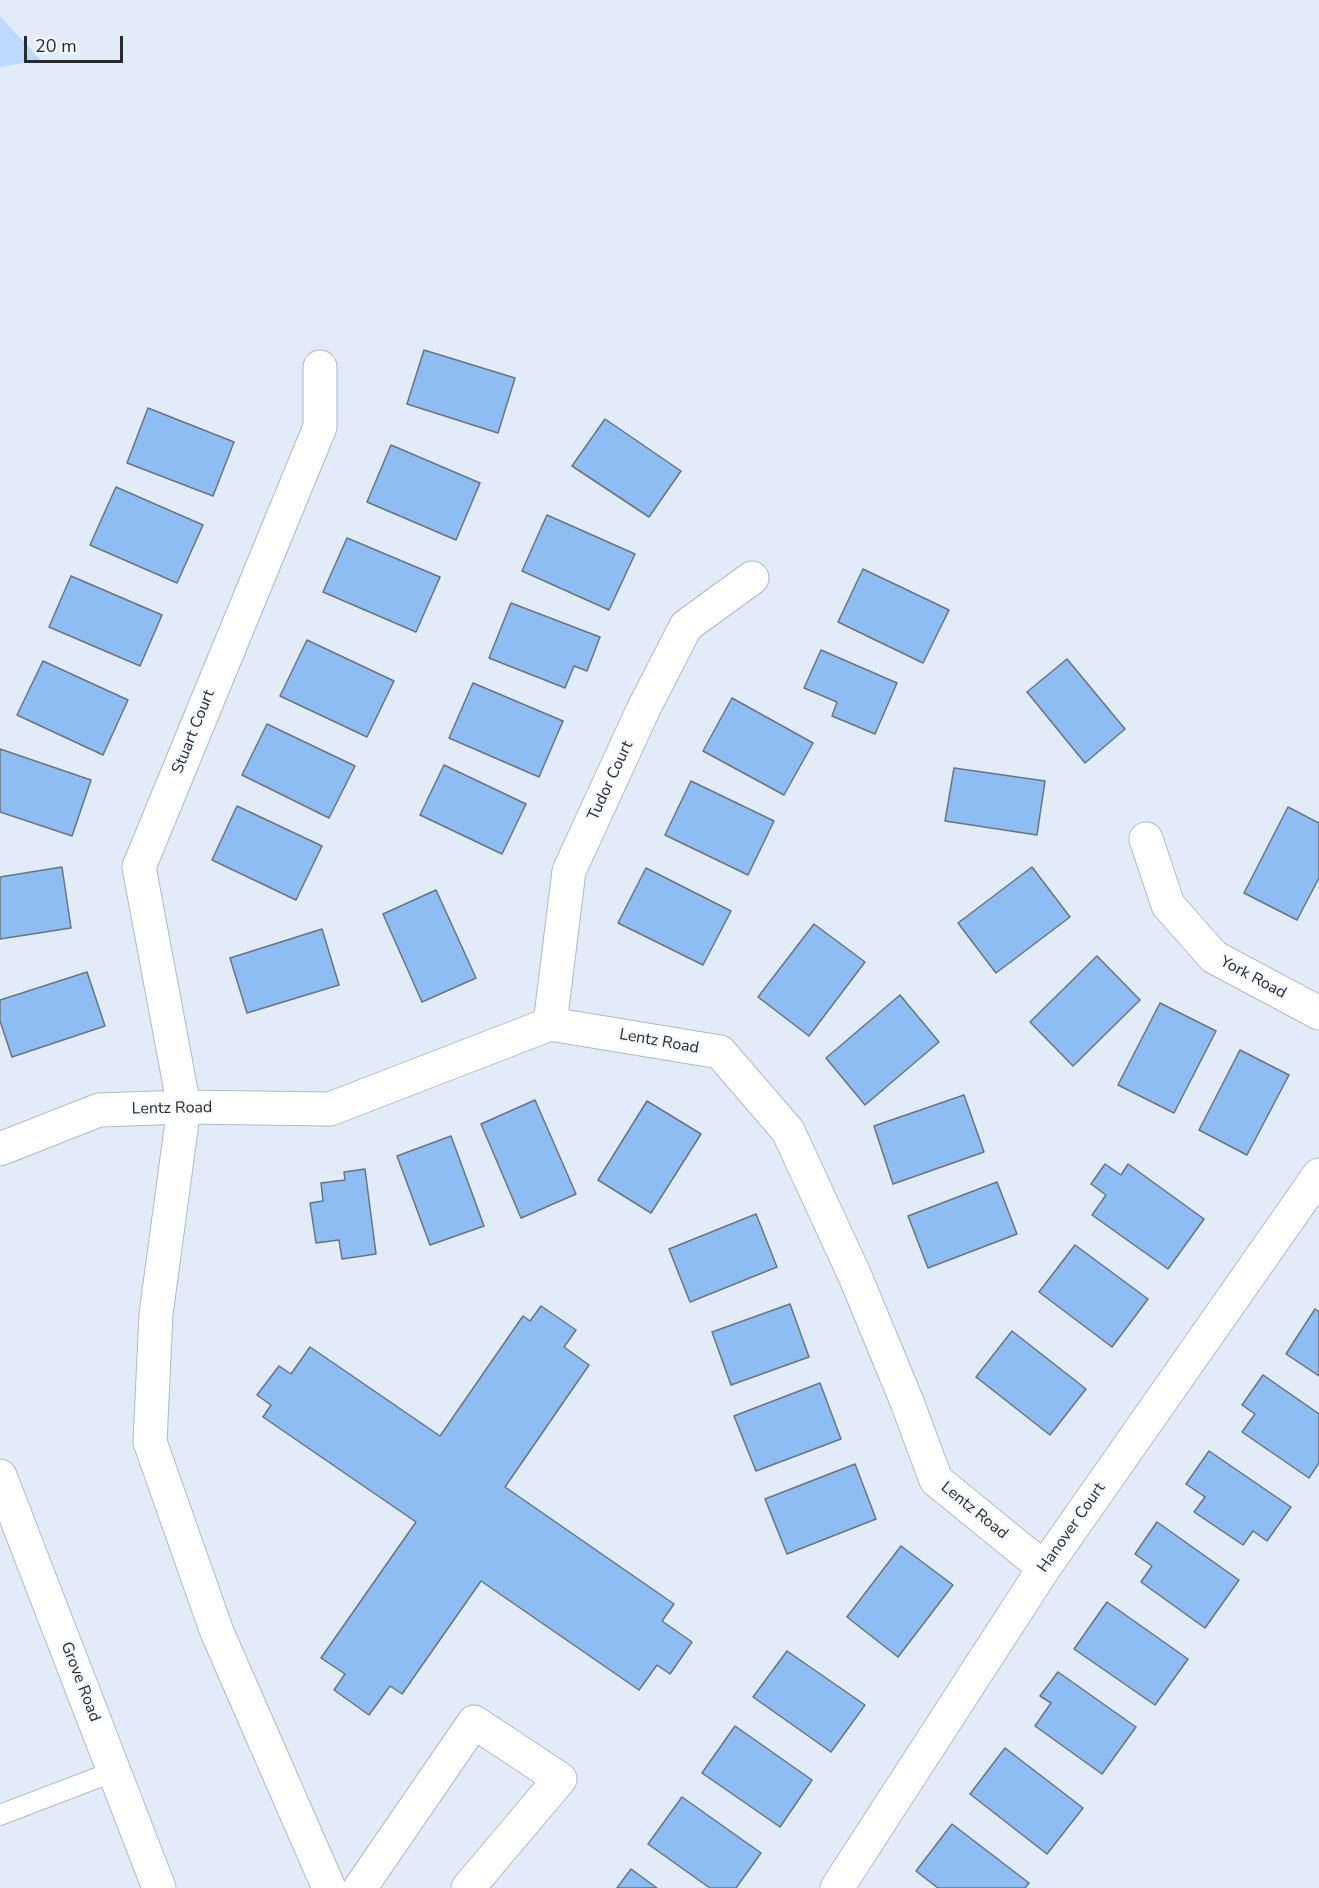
<!DOCTYPE html>
<html>
<head>
<meta charset="utf-8">
<style>
	body { margin:0 }
	#map { position:relative; width:1319px; height:1888px; overflow:hidden; background:#e1ecf8; font-family:"Nunito Sans",sans-serif }
	canvas { display:block }
	.scale { position:absolute; left:24px; top:36px; width:99px; height:27px; box-sizing:border-box; border:3px solid #272b2f; border-top:0; padding-left:8px; font-size:18px; line-height:21px; white-space:nowrap; color:#272b2f; -webkit-text-stroke:4px #f4f8fd; paint-order:stroke }
</style>
</head>
<body>
<div id="map">
<canvas width="1319" height="1888"></canvas>
<div class="scale">20 m</div>
</div>
<script>
const g = document.querySelector('canvas').getContext('2d');
g.lineJoin = 'round';
function paint(path, color) {
  g.fillStyle = color;
  g.fill(path, 'evenodd');
}
function stroke(path, color, width, dash) {
  g.strokeStyle = color;
  g.lineWidth = width;
  g.lineCap = dash ? 'butt' : 'round';
  g.setLineDash(dash || []);
  g.stroke(path);
}
function write(font, color, halo, rows, align = 'center') {
  g.font = font + ' "Nunito Sans",sans-serif';
  g.lineWidth = 4.5;
  g.setLineDash([]);
  g.textBaseline = 'middle';
  g.strokeStyle = halo;
  g.fillStyle = color;
  for (const [text, x, y, turn = 0] of rows) {
    g.save();
    g.translate(x, y);
    g.rotate((+turn || 0) * Math.PI / 180);
    g.textAlign = isNaN(turn) ? turn : align;
    if (halo) g.strokeText(text, 0, 0);
    g.fillText(text, 0, 0);
    g.restore();
  }
}
paint(new Path2D(`
	M 0,16 L 41,60 L 0,67 Z`), '#bddafc');
const building = new Path2D(`
	M 424,350 L 515,378 L 498,433 L 407,404 Z
	M 148,408 L 234,442 L 213,496 L 127,463 Z
	M 605,419 L 681,471 L 649,517 L 572,466 Z
	M 391,445 L 480,483 L 456,540 L 367,502 Z
	M 116,487 L 203,525 L 177,583 L 90,545 Z
	M 547,515 L 635,554 L 609,610 L 522,571 Z
	M 347,538 L 440,577 L 416,632 L 323,592 Z
	M 863,569 L 949,610 L 923,663 L 838,622 Z
	M 71,576 L 162,615 L 140,666 L 49,627 Z
	M 511,603 L 600,637 L 587,671 L 574,666 L 565,688 L 489,658 Z
	M 307,640 L 394,681 L 367,737 L 280,696 Z
	M 821,650 L 897,683 L 875,734 L 832,716 L 837,702 L 804,688 Z
	M 1067,659 L 1125,729 L 1085,763 L 1027,692 Z
	M 43,661 L 128,700 L 103,755 L 17,715 Z
	M 473,683 L 563,721 L 539,777 L 449,738 Z
	M 732,698 L 813,743 L 784,795 L 703,751 Z
	M 267,724 L 355,766 L 329,818 L 242,775 Z
	M 0,749 L 91,780 L 72,836 L 0,812 Z
	M 444,765 L 526,804 L 502,854 L 420,815 Z
	M 954,768 L 1045,781 L 1037,835 L 945,821 Z
	M 691,781 L 774,821 L 748,875 L 665,835 Z
	M 237,806 L 322,846 L 296,900 L 212,860 Z
	M 1288,807 L 1319,823 L 1319,878 L 1297,920 L 1244,893 Z
	M 62,867 L 71,928 L 0,939 L 0,877 Z
	M 1032,867 L 1070,917 L 996,973 L 958,923 Z
	M 646,868 L 731,911 L 703,965 L 618,923 Z
	M 436,890 L 476,978 L 422,1002 L 383,914 Z
	M 814,924 L 865,962 L 809,1036 L 758,997 Z
	M 322,929 L 339,985 L 247,1013 L 230,958 Z
	M 1097,956 L 1140,1000 L 1073,1066 L 1030,1022 Z
	M 87,972 L 105,1026 L 12,1057 L 0,1021 L 0,1000 Z
	M 900,995 L 939,1042 L 865,1105 L 826,1058 Z
	M 1160,1003 L 1216,1031 L 1174,1113 L 1118,1085 Z
	M 1240,1050 L 1289,1075 L 1247,1155 L 1199,1130 Z
	M 964,1095 L 984,1152 L 893,1184 L 874,1126 Z
	M 535,1100 L 576,1194 L 521,1218 L 481,1124 Z
	M 647,1101 L 701,1134 L 651,1213 L 598,1180 Z
	M 451,1136 L 484,1226 L 430,1245 L 397,1156 Z
	M 1105,1164 L 1121,1175 L 1128,1164 L 1204,1219 L 1168,1269 L 1092,1215 L 1106,1195 L 1091,1184 Z
	M 365,1169 L 376,1254 L 342,1259 L 339,1240 L 316,1243 L 310,1203 L 323,1201 L 321,1183 L 345,1180 L 344,1172 Z
	M 997,1182 L 1017,1234 L 928,1268 L 908,1216 Z
	M 756,1214 L 777,1267 L 690,1302 L 669,1249 Z
	M 1075,1245 L 1148,1299 L 1112,1347 L 1039,1292 Z
	M 790,1304 L 809,1357 L 731,1385 L 712,1332 Z
	M 541,1306 L 576,1330 L 564,1347 L 589,1365 L 505,1487 L 674,1604 L 662,1621 L 692,1642 L 670,1674 L 657,1665 L 639,1690 L 481,1581 L 402,1694 L 390,1686 L 369,1715 L 334,1690 L 345,1674 L 321,1658 L 416,1522 L 263,1417 L 271,1405 L 257,1395 L 279,1366 L 291,1374 L 310,1347 L 440,1436 L 523,1316 L 530,1321 Z
	M 1315,1309 L 1319,1312 L 1319,1376 L 1286,1354 Z
	M 1012,1331 L 1086,1389 L 1050,1435 L 976,1377 Z
	M 1263,1375 L 1319,1414 L 1319,1463 L 1309,1478 L 1242,1432 L 1255,1414 L 1242,1405 Z
	M 820,1383 L 841,1439 L 756,1471 L 734,1416 Z
	M 1209,1451 L 1291,1507 L 1267,1541 L 1253,1531 L 1243,1545 L 1194,1512 L 1205,1497 L 1186,1484 Z
	M 855,1464 L 876,1519 L 787,1554 L 765,1499 Z
	M 1157,1522 L 1239,1580 L 1205,1628 L 1141,1582 L 1152,1566 L 1135,1554 Z
	M 901,1546 L 953,1585 L 898,1657 L 847,1617 Z
	M 1107,1602 L 1188,1659 L 1155,1705 L 1074,1649 Z
	M 787,1651 L 865,1705 L 831,1752 L 753,1697 Z
	M 1058,1672 L 1136,1727 L 1102,1774 L 1035,1726 L 1051,1703 L 1040,1696 Z
	M 735,1726 L 812,1780 L 780,1827 L 702,1773 Z
	M 1005,1748 L 1083,1808 L 1047,1854 L 970,1794 Z
	M 682,1797 L 761,1853 L 736,1888 L 710,1888 L 648,1844 Z
	M 952,1824 L 1029,1883 L 1025,1888 L 938,1888 L 916,1871 Z
	M 631,1869 L 657,1888 L 617,1888 Z`);
paint(building, '#8ebdf4');
stroke(building, '#6a737e', 1.5);
const service = new Path2D(`
	M 0,1815 L 115,1771`);
const minor = new Path2D(`
	M 320,367 L 320,427 L 139,867 L 184,1107 L 156,1314 L 150,1442 L 217,1632 L 329,1888
	M 1146,839 L 1168,905 L 1214,957 L 1319,1013
	M 550,1024 L 569,871 L 643,710 L 686,626 L 752,578
	M 0,1149 L 99,1110 L 184,1107 L 330,1109 L 550,1024 L 720,1052 L 788,1131 L 855,1276 L 907,1402 L 936,1480 L 1044,1568
	M 360,1888 L 474,1722 L 560,1779 L 468,1888
	M 837,1888 L 1044,1568 L 1319,1175`);
const secondary = new Path2D(`
	M 0,1476 L 159,1888`);
stroke(service, '#b0bac6', 22);
stroke(minor, '#b0bac6', 35);
stroke(secondary, '#b0bac6', 35);
stroke(service, '#fff', 20);
stroke(minor, '#fff', 33);
stroke(secondary, '#fff', 33);
write('16px', '#272b2f', '#f4f8fd', [
	["Stuart Court",194,732,-68],
	["Tudor Court",611,781,-65],
	["York Road",1253,978,28],
	["Lentz Road",659,1042,10],
	["Lentz Road",172,1109,-1],
	["Lentz Road",974,1511,39],
	["Hanover Court",1072,1528,-55],
	["Grove Road",80,1682,69]
]);
</script>
</body>
</html>
